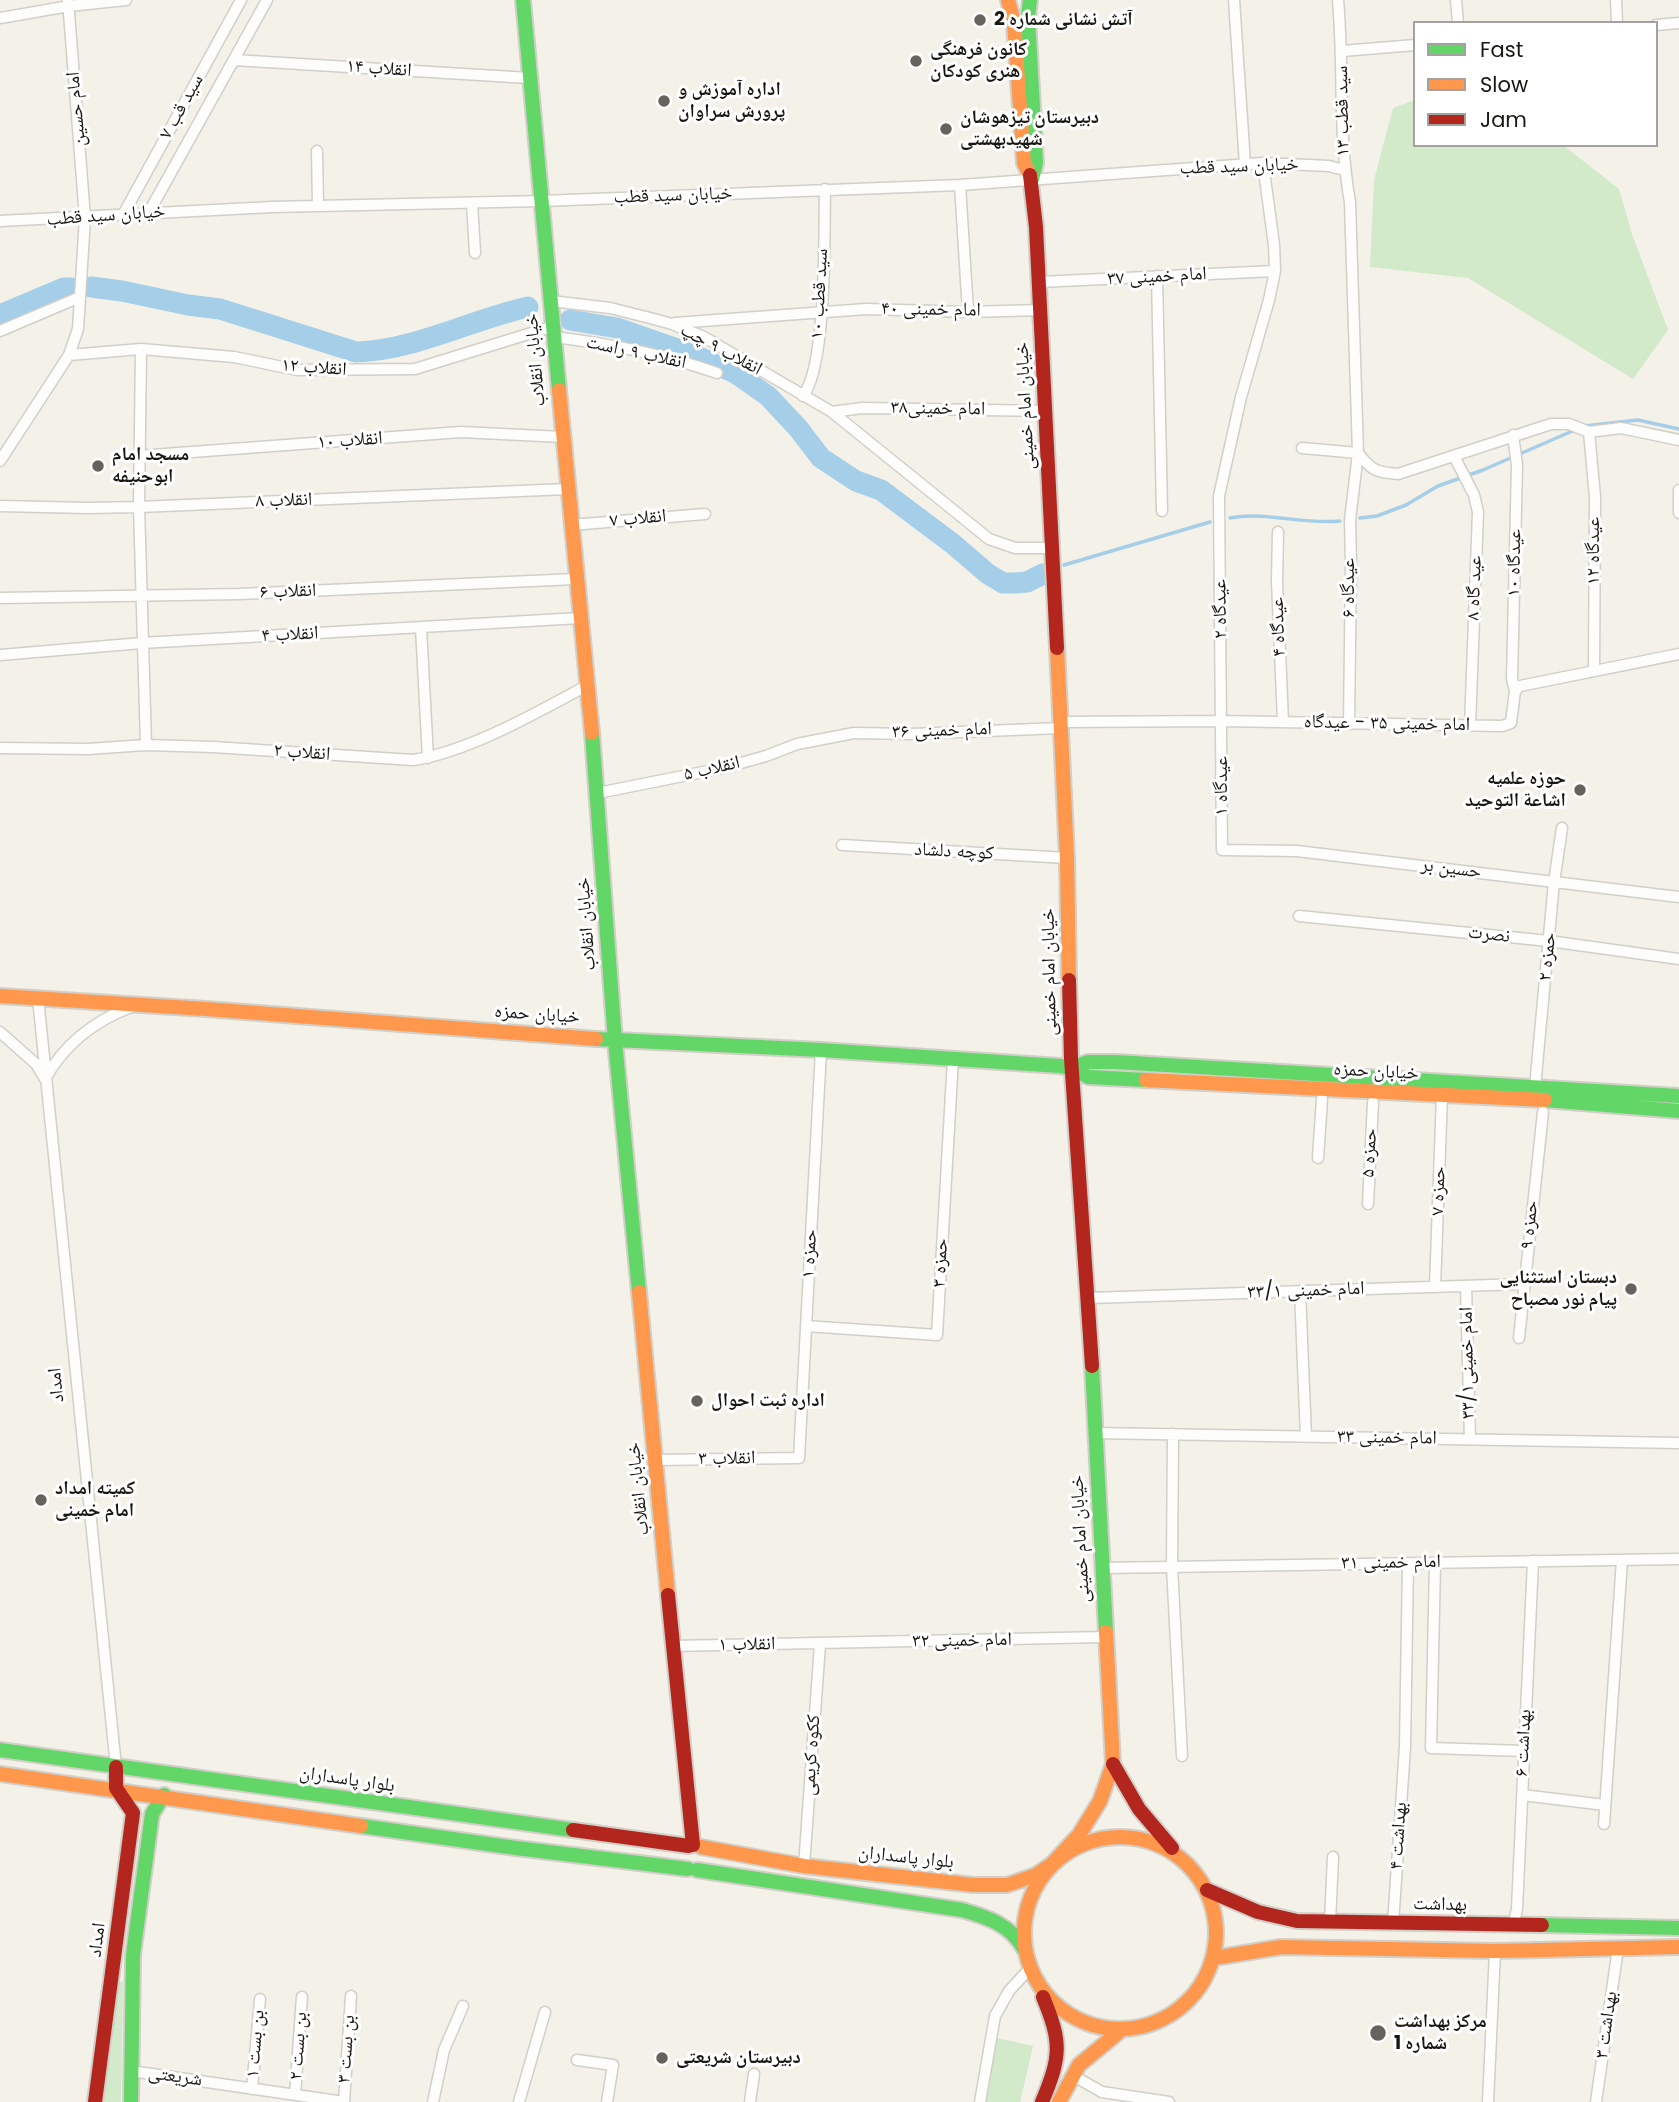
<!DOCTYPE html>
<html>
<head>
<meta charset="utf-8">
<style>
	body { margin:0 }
	#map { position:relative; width:1679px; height:2102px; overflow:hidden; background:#f4f1e8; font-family:Poppins,sans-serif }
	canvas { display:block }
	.legend { position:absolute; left:1413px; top:21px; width:245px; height:126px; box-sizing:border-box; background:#fff; border:2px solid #a3a2a0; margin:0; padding:9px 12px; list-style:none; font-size:21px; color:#191711 }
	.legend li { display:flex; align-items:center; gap:14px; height:35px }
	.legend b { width:35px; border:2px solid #a3a2a0 }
</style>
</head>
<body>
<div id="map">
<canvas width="1679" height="2102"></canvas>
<ul class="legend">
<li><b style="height:9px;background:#63d668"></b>Fast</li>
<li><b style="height:9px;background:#ff974d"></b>Slow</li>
<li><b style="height:9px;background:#b3261e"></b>Jam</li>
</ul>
</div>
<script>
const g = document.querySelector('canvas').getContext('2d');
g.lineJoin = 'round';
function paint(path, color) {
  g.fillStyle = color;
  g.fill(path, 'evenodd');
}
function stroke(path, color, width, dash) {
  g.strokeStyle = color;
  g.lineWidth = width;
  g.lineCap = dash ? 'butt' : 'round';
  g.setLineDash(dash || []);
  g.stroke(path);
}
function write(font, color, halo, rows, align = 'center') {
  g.font = font + ' Poppins,"Noto Naskh Arabic",sans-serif';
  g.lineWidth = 6;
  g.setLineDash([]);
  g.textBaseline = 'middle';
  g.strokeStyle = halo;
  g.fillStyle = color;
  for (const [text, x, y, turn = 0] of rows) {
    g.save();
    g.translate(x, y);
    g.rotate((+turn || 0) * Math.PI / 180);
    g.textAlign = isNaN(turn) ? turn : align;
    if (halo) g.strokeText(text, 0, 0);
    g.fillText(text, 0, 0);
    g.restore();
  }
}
paint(new Path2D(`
	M 1415,100 L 1415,145 L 1563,145 L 1619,189 L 1633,237 L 1668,330 L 1633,379 L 1468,278 L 1370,267 L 1374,180 L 1393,108 Z
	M 117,1981 L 123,1982 L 121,2102 L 99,2102 Z
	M 997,2038 L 1033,2046 L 1020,2102 L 983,2102 Z`), '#d2e9ca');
stroke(new Path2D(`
	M 1584,426 L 1638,420 L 1679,429
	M 1230,518 C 1267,511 1303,525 1340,521
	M 1360,518 L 1377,516 L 1406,505 L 1438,486 L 1483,470 L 1577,429
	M 1064,565 L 1210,522`), '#a5cee8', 3.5);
stroke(new Path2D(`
	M 91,287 L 122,291 L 188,305 L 220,309 L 356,352 C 416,350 470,320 528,307
	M 0,315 L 64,288 L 71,288
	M 570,320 L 617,328 L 697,356 L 735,373 L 768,396 L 798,428 L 821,458 L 856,481 L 881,490 L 953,544 L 988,574 L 1003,583 L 1016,583 L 1027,582 L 1043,574`), '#a5cee8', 21);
const street = new Path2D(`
	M 1234,0 L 1245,164
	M 1338,0 C 1344,67 1338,136 1350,202 L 1358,453 L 1350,520 L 1351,564 L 1349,724
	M 1456,0 L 1458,23
	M 1616,0 L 1617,23
	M 0,18 L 69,6 L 126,0
	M 1656,25 L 1679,23
	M 1342,51 L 1415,45
	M 232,64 L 234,60 L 529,78
	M 317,151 L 318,206
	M 1263,163 L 1274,245 L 1275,271 L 1269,300 L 1241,397 L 1219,496 L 1222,850 L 1297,851 L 1679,897
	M 960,185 L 968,312
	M 472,203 L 475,253
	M 149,212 L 267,0
	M 123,215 L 241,0
	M 0,221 L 272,207 L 541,201 L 960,185 L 1263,163 L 1329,166 L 1344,170
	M 1157,276 L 1162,511
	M 1039,282 L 1275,271
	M 551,301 L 610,308 L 650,318 L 672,324 L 704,337 L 832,412 L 989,539 L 1015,548 L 1052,548
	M 675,323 L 866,309 L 968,312 L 1041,310
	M 0,331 L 80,297
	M 555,337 C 610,344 664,354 717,373
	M 141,349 L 139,507 L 146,745
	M 69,355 L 141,349 L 234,357 L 297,370 L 415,369 L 554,326
	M 803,396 C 827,365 824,234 825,189
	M 832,412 L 862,408 L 1045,411
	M 1589,432 L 1595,497 L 1594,671
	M 1513,435 L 1517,465 L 1512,679 L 1515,691
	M 1302,448 L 1358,453 C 1372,471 1376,472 1398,474 L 1551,424 L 1569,424 L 1589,432 L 1621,428 L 1679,440
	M 138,456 L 461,432 L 562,437
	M 1454,456 L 1474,495 L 1478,512 L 1470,726
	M 0,461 L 69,355 L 78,329 L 85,218 L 68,0
	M 1679,490 L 1679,513
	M 0,506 L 87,508 L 139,507 L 568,489
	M 571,525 L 705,514
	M 1278,532 L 1277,581 L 1283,722
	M 0,598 L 239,594 L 576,579
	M 421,628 L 428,758
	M 0,655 L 142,643 L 580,618
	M 1060,722 L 1222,721 L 1502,726 L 1511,723 L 1515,691 L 1520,686 L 1679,654
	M 0,748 L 88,749 L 146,745 L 213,747 L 413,760 C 468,752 538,712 588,685
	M 598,793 L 723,768 L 766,756 L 797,744 L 854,733 L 912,734 L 1061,728
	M 842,845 L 1067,858
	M 1299,916 L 1549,941 L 1679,959
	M 38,998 L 116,1767
	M 0,1032 L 36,1064 L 45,1079 C 64,1045 94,1021 131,1007
	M 1535,1087 L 1554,882 L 1562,828
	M 1318,1158 L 1322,1099
	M 1368,1204 L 1373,1102
	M 1466,1286 L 1470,1439
	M 1435,1287 L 1442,1095
	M 1300,1291 L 1306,1437
	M 1089,1298 L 1523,1284
	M 806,1326 L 937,1335 L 953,1059
	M 1519,1338 L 1543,1112
	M 1094,1433 L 1679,1443
	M 1173,1434 L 1172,1567 L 1182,1756
	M 655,1460 L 799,1458 L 821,1050
	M 1435,1563 L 1431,1748 L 1524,1751
	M 1103,1568 L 1679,1559
	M 673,1646 L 1105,1637
	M 1522,1795 L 1605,1805
	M 1604,1824 L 1622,1560
	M 804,1866 L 820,1644
	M 1330,1922 L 1333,1857
	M 1393,1924 L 1405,1747 L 1408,1563
	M 1513,1926 L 1517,1909 L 1533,1561
	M 577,2060 L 613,2065 L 607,2102
	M 131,2071 L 344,2102 L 351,1996
	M 1072,2075 L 1102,2092 L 1169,2102
	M 252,2089 L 260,1999
	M 295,2095 L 302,1997
	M 433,2102 L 444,2050 L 463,2006
	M 519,2102 L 545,2012
	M 750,2102 L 754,2074
	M 980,2102 L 995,2016 L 1009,1991 L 1030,1968
	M 1488,2102 L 1495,1951
	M 1596,2102 L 1618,1948`);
const fast = new Path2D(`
	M 523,0 L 559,390
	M 1030,0 L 1028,18 L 1036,163 L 1032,179
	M 592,733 L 615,1041 L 639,1292
	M 596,1039 L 821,1050 L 1060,1066 L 1072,1068 L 1088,1077 L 1146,1080
	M 1072,1068 L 1088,1062 L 1116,1062 L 1679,1096
	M 1545,1100 L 1679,1111
	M 1092,1366 L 1106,1632
	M 0,1750 L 573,1830
	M 361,1826 L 516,1848 L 688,1869
	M 697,1870 L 962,1910 C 987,1917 1011,1925 1024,1949
	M 1542,1925 L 1679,1928
	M 131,2102 L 133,1955 L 152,1814 L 164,1795`);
const slow = new Path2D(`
	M 1008,0 L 1014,23 L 1024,163 L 1030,175
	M 559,390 L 592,733
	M 1057,648 L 1067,858 L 1069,980
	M 0,996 L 206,1009 L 596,1039
	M 1146,1080 L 1545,1100
	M 639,1292 L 668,1595
	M 0,1774 L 361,1826
	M1024 1933a96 96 0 1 1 192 0a96 96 0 1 1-192 0Z
	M 701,1847 L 804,1866 L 974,1885 L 1007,1885 L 1036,1875 L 1052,1864 L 1079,1835 L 1100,1801 L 1113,1764 L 1106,1632
	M 1214,1958 L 1281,1947 L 1495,1951 L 1679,1947
	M 1059,2102 L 1079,2065 L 1120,2031`);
const jam = new Path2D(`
	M 1030,175 L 1036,227 L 1057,648
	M 1069,980 L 1071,1058 L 1092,1366
	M 668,1595 L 693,1845
	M 1113,1764 L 1139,1809 L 1172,1848
	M 573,1830 L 689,1846
	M 1207,1890 L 1258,1912 L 1297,1921 L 1542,1925
	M 95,2102 L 133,1813 L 116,1788 L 116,1767
	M 1042,2102 C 1061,2056 1062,2043 1043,1997`);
stroke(street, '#d1cfc8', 13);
stroke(fast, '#d1cfc8', 18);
stroke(slow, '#d1cfc8', 18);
stroke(jam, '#d1cfc8', 18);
stroke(street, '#fdfdfc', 10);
stroke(fast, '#63d668', 14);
stroke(slow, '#ff974d', 14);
stroke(jam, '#b3261e', 14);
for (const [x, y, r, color] of [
	[980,20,7,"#66635c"],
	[916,61,7,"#66635c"],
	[664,101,7,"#66635c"],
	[946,129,7,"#66635c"],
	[98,466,7,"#66635c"],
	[1580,790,7,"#66635c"],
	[1631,1289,7,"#66635c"],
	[697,1401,7,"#66635c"],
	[41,1500,7,"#66635c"],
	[1378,2033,9,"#66635c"],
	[662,2058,7,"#66635c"]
]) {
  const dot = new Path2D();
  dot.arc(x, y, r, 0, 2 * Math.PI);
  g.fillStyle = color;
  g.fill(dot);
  stroke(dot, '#fff', 2.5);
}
write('bold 19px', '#191711', '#fff', [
	["آتش نشانی شماره 2",994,20],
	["کانون فرهنگی",930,50],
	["هنری کودکان",930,72],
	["اداره آموزش و",678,90],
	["پرورش سراوان",678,112],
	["دبیرستان تیزهوشان",960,118],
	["شهیدبهشتی",960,140],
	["مسجد امام",112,455],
	["ابوحنیفه",112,477],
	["حوزه علمیه",1566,779,"right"],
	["اشاعة التوحید",1566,801,"right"],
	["دبستان استثنایی",1617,1278,"right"],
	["پیام نور مصباح",1617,1300,"right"],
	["اداره ثبت احوال",711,1401],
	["کمیته امداد",55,1489],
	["امام خمینی",55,1511],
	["مرکز بهداشت",1394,2022],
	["شماره 1",1394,2044],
	["دبیرستان شریعتی",676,2058]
], 'left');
write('19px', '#191711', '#fff', [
	["انقلاب ۱۴",379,69,4],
	["سید قب ۷",182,107,-61],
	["امام حسین",77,109,-95],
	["سید قطب ۱۳",1343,111,-91],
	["خیابان سید قطب",1239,167,-2],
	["خیابان سید قطب",673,196,-2],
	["خیابان سید قطب",106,216,-4],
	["امام خمینی ۳۷",1157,277,-3],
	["سید قطب ۱۰",820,294,-87],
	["امام خمینی ۴۰",931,310,1],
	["انقلاب ۹ چپ",721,350,28],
	["انقلاب ۹ راست",636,353,12],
	["خیابان انقلاب",536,360,-95],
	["انقلاب ۱۲",314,368,4],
	["خیابان امام خمینی",1026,406,-93],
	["امام خمینی۳۸",938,409,1],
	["انقلاب ۱۰",350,441,-4],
	["انقلاب ۸",284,501,-2],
	["انقلاب ۷",638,519,-5],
	["عیدگاه ۱۲",1594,551,-90],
	["عیدگاه ۱۰",1515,563,-89],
	["عیدگاه ۶",1349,588,-90],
	["عید گاه ۸",1475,588,-88],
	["انقلاب ۶",288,592,-2],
	["عیدگاه ۲",1221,609,-91],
	["عیدگاه ۴",1279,627,-92],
	["انقلاب ۴",290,635,-3],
	["امام خمینی ۳۵ - عیدگاه",1387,724,1],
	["امام خمینی ۳۶",942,731,-2],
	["انقلاب ۲",302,753,4],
	["انقلاب ۵",712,769,-13],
	["عیدگاه ۱",1222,786,-90],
	["کوچه دلشاد",954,852,3],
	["حسین بر",1451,869,7],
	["خیابان انقلاب",587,924,-94],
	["نصرت",1489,935,6],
	["حمزه ۲",1548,957,-84],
	["خیابان امام خمینی",1050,972,-91],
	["خیابان حمزه",537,1015,4],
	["خیابان حمزه",1376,1072,3],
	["حمزه ۵",1370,1153,-87],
	["حمزه ۷",1439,1191,-88],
	["حمزه ۹",1530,1225,-84],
	["حمزه ۱",810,1254,-87],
	["حمزه ۳",941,1263,-87],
	["امام خمینی ۳۳/۱",1306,1291,-2],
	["امام خمینی۳۳/۱",1468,1363,-91],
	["امداد",57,1385,-96],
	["امام خمینی ۳۳",1387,1438,1],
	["انقلاب ۳",727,1459,-1],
	["خیابان انقلاب",639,1489,-96],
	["خیابان امام خمینی",1081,1539,-93],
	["امام خمینی ۳۱",1391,1563,-1],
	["امام خمینی ۳۲",962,1641,-1],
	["انقلاب ۱",747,1645,-1],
	["بهداشت ۶",1524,1743,-87],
	["ککوه کریمی",812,1755,-86],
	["بلوار پاسداران",347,1780,8],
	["بهداشت ۴",1399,1836,-86],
	["بلوار پاسداران",906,1858,6],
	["بهداشت",1440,1905,1],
	["امداد",98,1940,-83],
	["بهداشت ۳",1607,2025,-82],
	["بن بست ۱",256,2044,-85],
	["بن بست ۲",299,2046,-86],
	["بن بست ۳",347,2049,-86],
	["شریعتی",175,2077,8]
]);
</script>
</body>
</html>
